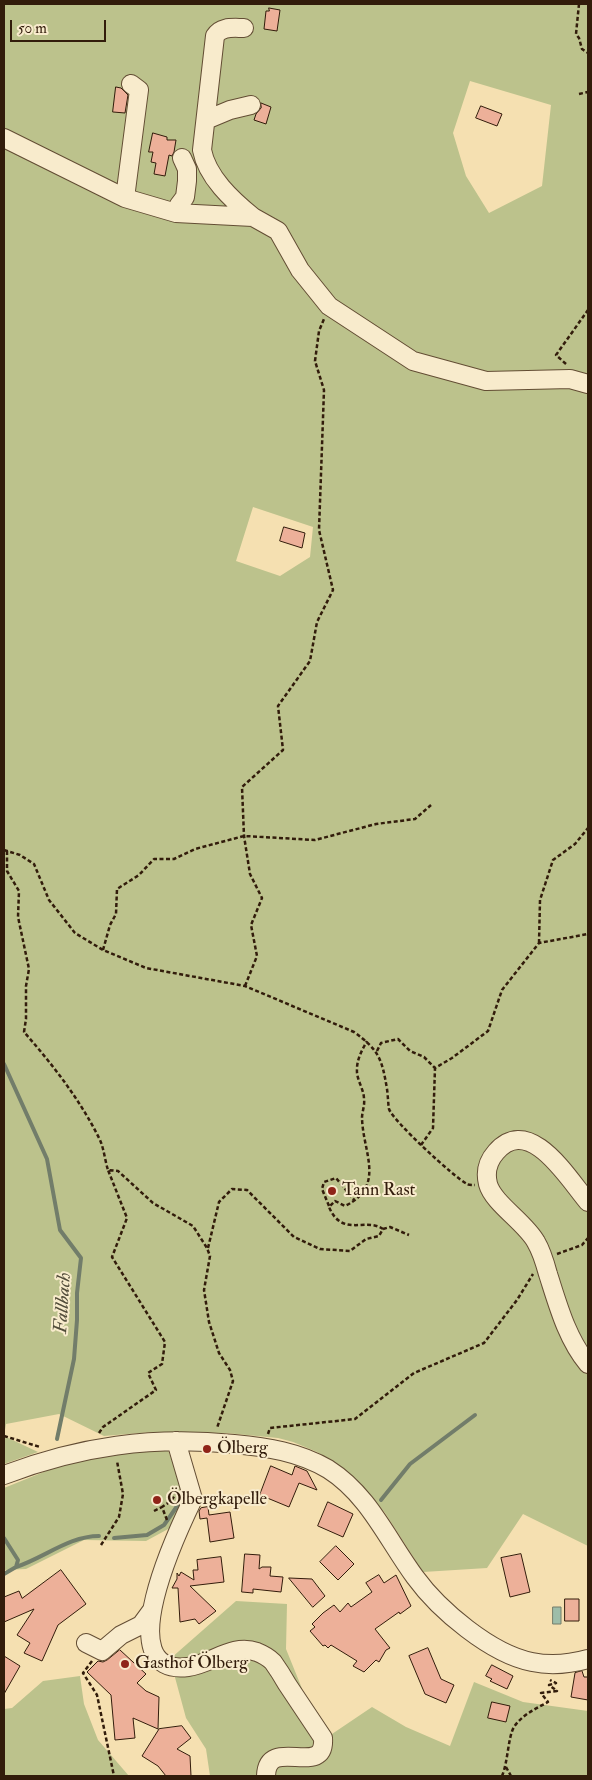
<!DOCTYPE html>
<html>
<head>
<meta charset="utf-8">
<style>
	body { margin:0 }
	#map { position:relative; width:592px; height:1780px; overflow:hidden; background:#f5e0b1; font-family:"IM FELL Double Pica",serif }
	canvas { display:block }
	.frame { position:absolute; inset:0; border:5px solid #321c0b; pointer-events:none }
	.scale { position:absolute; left:10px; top:20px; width:96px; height:22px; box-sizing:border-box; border:2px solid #321c0b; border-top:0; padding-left:6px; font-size:15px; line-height:18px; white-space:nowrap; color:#321c0b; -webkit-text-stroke:4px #f8ebcc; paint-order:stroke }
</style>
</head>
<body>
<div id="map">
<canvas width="592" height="1780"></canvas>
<div class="frame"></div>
<div class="scale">50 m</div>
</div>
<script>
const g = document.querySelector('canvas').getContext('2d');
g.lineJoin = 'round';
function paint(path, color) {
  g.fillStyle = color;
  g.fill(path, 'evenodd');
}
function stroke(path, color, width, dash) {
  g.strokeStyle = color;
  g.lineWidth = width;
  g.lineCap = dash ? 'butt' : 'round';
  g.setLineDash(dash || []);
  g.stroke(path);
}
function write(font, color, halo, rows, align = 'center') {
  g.font = font + ' "IM FELL Double Pica",serif';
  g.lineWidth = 4;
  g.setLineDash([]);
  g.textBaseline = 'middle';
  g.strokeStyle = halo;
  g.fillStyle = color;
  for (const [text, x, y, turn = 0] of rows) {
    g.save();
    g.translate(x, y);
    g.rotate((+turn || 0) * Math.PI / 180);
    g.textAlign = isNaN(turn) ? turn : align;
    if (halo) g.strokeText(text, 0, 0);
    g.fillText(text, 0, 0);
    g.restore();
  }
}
paint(new Path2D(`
	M 4,4 L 588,4 L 588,1546 L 523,1514 L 487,1568 L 423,1572 L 385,1513 L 366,1490 L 340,1467 L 317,1452 L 293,1442 L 278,1438 L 226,1433 L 152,1432 L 104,1436 L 59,1414 L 6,1424 L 4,1436 L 38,1452 L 4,1464 ZM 470,81 L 551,105 L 542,186 L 489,213 L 466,176 L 453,133 ZM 253,507 L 313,527 L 310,557 L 280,576 L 236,561 Z
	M 168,1450 L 187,1502 L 170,1528 L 146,1541 L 84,1540 L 26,1569 L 4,1570 L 4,1488 L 56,1467 L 129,1451 Z
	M 236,1601 L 287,1604 L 286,1649 L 303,1691 L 332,1734 L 372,1707 L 406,1727 L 450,1746 L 474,1682 L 523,1702 L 588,1711 L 588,1776 L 210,1776 L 206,1749 L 186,1718 L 170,1659 Z
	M 80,1676 L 84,1704 L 98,1740 L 129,1776 L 4,1776 L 4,1709 L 12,1708 L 43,1681 Z`), '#bcc28c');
const water = new Path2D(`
	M 553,1607 L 561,1607 L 561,1624 L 553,1624 Z`);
paint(water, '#9dbda9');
stroke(water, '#727d6a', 1);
stroke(new Path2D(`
	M 4,1064 L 47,1159 L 60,1230 L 81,1258 L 77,1293 L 77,1320 L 74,1359 L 57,1439
	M 381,1500 L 410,1464 L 475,1415
	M 4,1538 L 18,1560 L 16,1567 L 4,1574
	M 114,1538 L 147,1535 L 164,1525 L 180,1502
	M 16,1567 C 44,1558 69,1536 99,1536`), '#727d6a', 4);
const building = new Path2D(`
	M 269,8 L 280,10 L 277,31 L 264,29 L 266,11 L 269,11 Z
	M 116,87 L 121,88 L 128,95 L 125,113 L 113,112 Z
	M 261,103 L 271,107 L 266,124 L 254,120 L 256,114 L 261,108 Z
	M 481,106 L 502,114 L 497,126 L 476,118 Z
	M 153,133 L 167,137 L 167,140 L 176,140 L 174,152 L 172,156 L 169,155 L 165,176 L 154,174 L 156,163 L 151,162 L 153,152 L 149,152 Z
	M 284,527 L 305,533 L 302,548 L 280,541 Z
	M 271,1466 L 292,1475 L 295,1466 L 307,1471 L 317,1490 L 299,1483 L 289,1507 L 260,1495 Z
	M 328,1502 L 353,1514 L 343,1537 L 318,1526 Z
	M 208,1507 L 209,1515 L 230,1512 L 234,1538 L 210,1542 L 207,1518 L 200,1519 L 199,1511 L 201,1508 Z
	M 336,1546 L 354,1564 L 338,1580 L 320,1562 Z
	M 245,1554 L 260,1555 L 259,1569 L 262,1567 L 271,1567 L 270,1576 L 283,1577 L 281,1592 L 253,1589 L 253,1593 L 242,1592 Z
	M 521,1554 L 530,1592 L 510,1597 L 501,1558 Z
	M 221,1557 L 224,1582 L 190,1586 L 216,1611 L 199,1624 L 195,1619 L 180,1622 L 178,1588 L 172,1588 L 177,1579 L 177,1573 L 179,1576 L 181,1572 L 194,1580 L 193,1570 L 198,1570 L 197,1560 Z
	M 61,1570 L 86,1604 L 58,1625 L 42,1661 L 24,1653 L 30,1643 L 17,1635 L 34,1609 L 4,1622 L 4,1597 L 19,1591 L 22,1598 Z
	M 379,1575 L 384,1583 L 396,1575 L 411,1606 L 400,1614 L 399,1612 L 375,1629 L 390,1648 L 386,1650 L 379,1662 L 376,1660 L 364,1672 L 353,1666 L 357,1661 L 331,1645 L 328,1648 L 325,1645 L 323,1646 L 310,1631 L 315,1627 L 312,1624 L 323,1613 L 334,1605 L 340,1612 L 348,1603 L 351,1607 L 372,1592 L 366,1583 Z
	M 289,1578 L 312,1579 L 325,1596 L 313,1607 Z
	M 565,1599 L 579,1599 L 579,1621 L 565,1621 Z
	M 428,1648 L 441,1679 L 454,1685 L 446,1703 L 425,1694 L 409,1656 Z
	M 120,1650 L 146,1674 L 137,1683 L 146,1691 L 159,1697 L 158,1729 L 133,1718 L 135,1738 L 115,1740 L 111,1695 L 87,1672 L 98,1661 L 103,1662 L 107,1660 Z
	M 4,1656 L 20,1666 L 4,1694 Z
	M 492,1665 L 513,1676 L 507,1689 L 490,1681 L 492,1679 L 486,1676 Z
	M 582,1671 L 584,1677 L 588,1677 L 588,1700 L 571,1697 L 575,1673 Z
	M 492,1702 L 510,1706 L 506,1722 L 488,1718 Z
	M 182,1726 L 191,1738 L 177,1749 L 190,1756 L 191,1776 L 166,1776 L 158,1766 L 142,1756 L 159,1729 Z`);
paint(building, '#edb099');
stroke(building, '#321c0b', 1);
const minor = new Path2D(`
	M 244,28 C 233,28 221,26 215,36 L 202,150 C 207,177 232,200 253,217
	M 206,120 L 230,110 L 251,105
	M 4,138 L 125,198 L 176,213 L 253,217 L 278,231 L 300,270 L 329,306 L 413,361 L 486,381 L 570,379 L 588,384
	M 125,198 L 139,90 L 131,84
	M 176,213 L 179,205 L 185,197 L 187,181 L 187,169 L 182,158
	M 588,1202 C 569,1180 530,1113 496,1152 C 488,1161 485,1172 488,1184 C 493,1203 526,1223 536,1242 C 542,1252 545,1263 548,1274 C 558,1305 567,1339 588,1364
	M 176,1441 L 193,1499 C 179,1528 107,1677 188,1667 C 212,1664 232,1643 257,1652 C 262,1654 269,1658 273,1662 C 278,1669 283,1677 287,1684 C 299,1702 311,1720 323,1738 C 326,1780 267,1734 266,1776
	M 4,1475 C 80,1446 152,1436 234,1444 C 267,1447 299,1452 328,1469 C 369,1495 387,1539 415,1577 C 439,1610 491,1654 532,1662 C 551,1666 570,1664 588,1659
	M 86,1643 L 102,1651 L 121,1635 L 141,1625 L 152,1610`);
stroke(minor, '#634d34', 20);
stroke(new Path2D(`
	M 579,4 L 576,34 L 579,38 L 582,49 L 588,53
	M 579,94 L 588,92
	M 566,364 L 556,355 L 588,310
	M 4,850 L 20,855 L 34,864 L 49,900 L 75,933 L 103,950 L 146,968 L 245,986 L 354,1032 C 379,1050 382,1059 387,1089 C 388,1096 388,1103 389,1109 C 393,1121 455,1178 467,1184 C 468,1185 473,1185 475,1185
	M 7,851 L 7,871 L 19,891 L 18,917 L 29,969 L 26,986 L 26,1019 L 24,1032 C 53,1065 81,1101 100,1140 C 104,1149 105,1161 108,1170 L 118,1171 L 153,1203 L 193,1226 L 207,1248 L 210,1256 L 204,1290 L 209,1322 L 219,1353 L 230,1370 L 233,1381 L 217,1428
	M 539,943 L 540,900 L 553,860 L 575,844 L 588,828
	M 103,950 L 110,925 L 116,914 L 117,889 L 139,875 L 154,859 L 174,859 L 195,849 L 244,836 L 315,840 L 376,824 L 415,819 L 431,805
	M 245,986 L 257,956 L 251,925 L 262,898 L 250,874 L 244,836 L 242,787 L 283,750 L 278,706 L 310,661 L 317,622 L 333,590 L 319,530 L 324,390 L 315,361 L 319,331 L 324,319
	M 377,1051 L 381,1043 L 398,1039 L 410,1051 L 424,1057 L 435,1068 L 452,1058 L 488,1031 L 502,990 L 539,943 L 588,934
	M 421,1145 L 433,1128 L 435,1068
	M 329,1206 L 322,1189 L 324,1182 L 336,1178 L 355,1201
	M 383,1229 L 390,1227 L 409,1235
	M 208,1248 L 219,1202 L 232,1189 L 247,1190 L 294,1237 L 320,1249 L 350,1251 L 366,1239 L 379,1236 L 383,1229 C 366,1217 342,1238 329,1207 L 335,1201 L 345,1206 C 386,1186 363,1153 362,1118 C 362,1112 365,1105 364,1099 C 364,1089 356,1079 357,1069 C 357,1059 362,1050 367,1041
	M 557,1254 L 582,1245 L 588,1238
	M 99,1433 L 103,1427 L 156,1390 L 148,1373 L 162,1364 L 165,1342 L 112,1257 L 127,1218 L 108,1170
	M 268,1434 L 270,1428 L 355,1419 L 414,1373 L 484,1343 L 517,1300 L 533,1274
	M 4,1436 L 40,1447
	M 154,1511 L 162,1507
	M 167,1520 L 162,1507 L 171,1501 L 177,1492
	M 101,1545 L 119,1517 L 123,1494 L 117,1461
	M 92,1661 L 83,1673 L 97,1695 L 114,1776
	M 506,1767 L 511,1776
	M 502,1776 C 508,1762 508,1737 514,1727 C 522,1715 535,1709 548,1702 L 541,1693 L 557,1691 L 549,1685 L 556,1683 L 550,1680`), '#321c0b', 2.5, [4, 2.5]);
stroke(minor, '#f8ebcc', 18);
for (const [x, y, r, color] of [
	[332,1191,5,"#8f2418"],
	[207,1449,5,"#8f2418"],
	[157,1500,5,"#8f2418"],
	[125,1664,5,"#8f2418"]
]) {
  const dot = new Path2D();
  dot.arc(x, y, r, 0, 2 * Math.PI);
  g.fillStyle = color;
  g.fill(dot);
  stroke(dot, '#f8ebcc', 2);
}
write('18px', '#321c0b', '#f8ebcc', [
	["Tann Rast",342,1191],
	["Ölberg",217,1449],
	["Ölbergkapelle",167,1500],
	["Gasthof Ölberg",135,1664]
], 'left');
write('italic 19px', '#524c3a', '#f8ebcc', [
	["Fallbach",64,1303,-86]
]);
</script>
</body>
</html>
